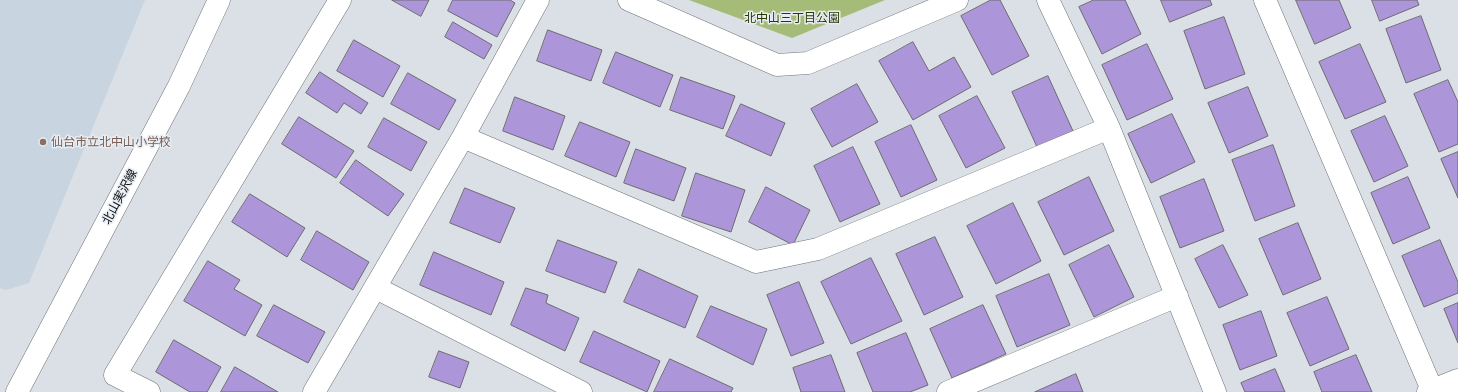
<!DOCTYPE html>
<html>
<head>
<meta charset="utf-8">
<style>
	body { margin:0 }
	canvas { display:block; background:#dae0e6 }
</style>
</head>
<body>
<canvas width="1458" height="392"></canvas>
<script>
const g = document.querySelector('canvas').getContext('2d');
g.lineJoin = 'round';
function paint(path, color) {
  g.fillStyle = color;
  g.fill(path, 'evenodd');
}
function stroke(path, color, width, dash) {
  g.strokeStyle = color;
  g.lineWidth = width;
  g.lineCap = dash ? 'butt' : 'round';
  g.setLineDash(dash || []);
  g.stroke(path);
}
function write(font, color, halo, rows, align = 'center') {
  g.font = font + ' "Work Sans","Noto Sans JP",sans-serif';
  g.lineWidth = 3;
  g.setLineDash([]);
  g.textBaseline = 'middle';
  g.strokeStyle = halo;
  g.fillStyle = color;
  for (const [text, x, y, turn = 0] of rows) {
    g.save();
    g.translate(x, y);
    g.rotate((+turn || 0) * Math.PI / 180);
    g.textAlign = isNaN(turn) ? turn : align;
    if (halo) g.strokeText(text, 0, 0);
    g.fillText(text, 0, 0);
    g.restore();
  }
}
paint(new Path2D(`
	M 0,0 L 145,0 L 29,283 L 6,290 L 0,288 Z`), '#c8d4df');
paint(new Path2D(`
	M 689,0 L 885,0 L 792,38 Z`), '#a5bc79');
const building = new Path2D(`
	M 392,0 L 429,0 L 421,16 Z
	M 453,0 L 510,0 L 515,3 L 497,37 L 448,11 Z
	M 991,0 L 1000,0 L 1029,56 L 992,75 L 961,16 Z
	M 1094,0 L 1125,0 L 1141,34 L 1102,54 L 1079,7 Z
	M 1161,0 L 1210,0 L 1212,5 L 1170,22 Z
	M 1296,0 L 1339,0 L 1351,28 L 1315,44 Z
	M 1372,0 L 1417,0 L 1419,5 L 1380,21 Z
	M 1421,16 L 1441,70 L 1406,83 L 1386,29 Z
	M 1224,17 L 1245,74 L 1205,89 L 1184,31 Z
	M 453,22 L 492,45 L 484,59 L 445,37 Z
	M 548,30 L 602,50 L 591,81 L 537,61 Z
	M 354,40 L 400,66 L 383,97 L 337,71 Z
	M 913,42 L 929,71 L 954,57 L 971,87 L 913,120 L 879,61 Z
	M 1147,44 L 1173,99 L 1127,120 L 1102,65 Z
	M 1360,44 L 1386,102 L 1345,119 L 1319,62 Z
	M 616,52 L 673,75 L 660,107 L 603,83 Z
	M 320,72 L 368,103 L 361,114 L 344,103 L 337,113 L 306,93 Z
	M 408,73 L 456,100 L 439,130 L 391,104 Z
	M 1048,76 L 1073,131 L 1037,147 L 1012,92 Z
	M 681,77 L 735,96 L 723,129 L 670,110 Z
	M 1448,80 L 1458,102 L 1458,144 L 1439,152 L 1414,94 Z
	M 857,84 L 878,122 L 832,147 L 811,109 Z
	M 1248,87 L 1268,136 L 1229,153 L 1208,103 Z
	M 977,96 L 1005,148 L 966,168 L 939,116 Z
	M 515,97 L 565,116 L 553,150 L 503,131 Z
	M 741,104 L 785,123 L 771,156 L 726,136 Z
	M 1172,114 L 1195,162 L 1151,183 L 1128,134 Z
	M 1385,116 L 1408,166 L 1374,182 L 1351,131 Z
	M 299,117 L 354,151 L 336,178 L 282,144 Z
	M 384,118 L 427,142 L 411,171 L 368,147 Z
	M 580,122 L 630,142 L 616,177 L 565,156 Z
	M 911,125 L 937,180 L 901,197 L 875,142 Z
	M 1273,145 L 1295,206 L 1255,221 L 1232,160 Z
	M 853,147 L 880,204 L 840,222 L 814,166 Z
	M 636,149 L 686,168 L 674,201 L 624,183 Z
	M 1458,152 L 1458,198 L 1441,159 Z
	M 356,160 L 404,194 L 388,216 L 340,183 Z
	M 696,173 L 745,190 L 731,232 L 682,216 Z
	M 1089,177 L 1114,231 L 1064,255 L 1038,202 Z
	M 1408,177 L 1430,228 L 1393,244 L 1371,193 Z
	M 1204,179 L 1224,231 L 1180,248 L 1160,197 Z
	M 766,187 L 810,210 L 793,245 L 749,222 Z
	M 465,188 L 515,208 L 500,243 L 450,223 Z
	M 250,194 L 305,228 L 287,257 L 232,222 Z
	M 1013,203 L 1041,261 L 996,284 L 967,226 Z
	M 1298,223 L 1321,279 L 1283,295 L 1259,239 Z
	M 317,231 L 369,262 L 353,290 L 301,260 Z
	M 935,237 L 963,297 L 924,315 L 896,254 Z
	M 558,240 L 617,262 L 605,293 L 546,271 Z
	M 1440,240 L 1458,282 L 1458,293 L 1424,307 L 1402,256 Z
	M 1109,245 L 1134,297 L 1094,317 L 1069,265 Z
	M 1223,245 L 1248,295 L 1219,308 L 1195,259 Z
	M 434,252 L 504,282 L 491,315 L 420,285 Z
	M 871,258 L 902,321 L 851,344 L 821,282 Z
	M 208,261 L 240,280 L 234,289 L 262,305 L 245,336 L 184,301 Z
	M 639,269 L 698,296 L 685,328 L 624,302 Z
	M 1049,274 L 1070,325 L 1017,347 L 996,296 Z
	M 799,282 L 824,343 L 791,356 L 767,295 Z
	M 526,288 L 548,295 L 546,303 L 579,318 L 565,351 L 511,325 Z
	M 1327,297 L 1349,349 L 1310,366 L 1287,313 Z
	M 1458,303 L 1458,343 L 1444,309 Z
	M 274,305 L 325,332 L 308,363 L 257,336 Z
	M 983,305 L 1006,354 L 952,378 L 930,329 Z
	M 711,306 L 767,329 L 753,365 L 697,337 Z
	M 1261,311 L 1277,356 L 1240,370 L 1223,325 Z
	M 594,331 L 660,361 L 647,392 L 580,362 Z
	M 906,333 L 928,385 L 910,392 L 873,392 L 857,353 Z
	M 174,340 L 221,367 L 207,392 L 190,392 L 156,372 Z
	M 439,351 L 469,362 L 460,388 L 429,377 Z
	M 831,355 L 845,392 L 801,392 L 793,368 Z
	M 1356,355 L 1372,392 L 1322,392 L 1314,372 Z
	M 670,359 L 733,388 L 731,392 L 654,392 Z
	M 235,367 L 278,392 L 221,392 Z
	M 1275,369 L 1285,392 L 1245,392 L 1241,383 Z
	M 1076,374 L 1083,392 L 1035,392 Z`);
paint(building, '#ac95d8');
stroke(building, '#6d6b71', 1);
const minor = new Path2D(`
	M 629,0 L 777,65 L 808,63 L 957,0
	M 1048,0 L 1109,128 L 1215,392
	M 1265,0 L 1433,392
	M 463,137 L 756,262 L 818,249 L 1109,128
	M 376,288 L 581,392
	M 149,392 L 115,375 L 340,0
	M 314,392 L 463,137 L 538,0
	M 948,392 L 1177,296
	M 1428,392 L 1458,380`);
const tertiary = new Path2D(`
	M 17,392 L 179,86 L 219,0`);
stroke(minor, '#6e7379', 23);
stroke(tertiary, '#6e7379', 23);
stroke(minor, '#fff', 22);
stroke(tertiary, '#fff', 22);
for (const [x, y, r, color] of [
	[43,142,4,"#8d6e63"]
]) {
  const dot = new Path2D();
  dot.arc(x, y, r, 0, 2 * Math.PI);
  g.fillStyle = color;
  g.fill(dot);
  stroke(dot, '#e7edf3', 1.5);
}
write('12px', '#293701', '#e7edf3', [
	["北中山三丁目公園",792,18]
]);
write('12px', '#785e54', '#e7edf3', [
	["仙台市立北中山小学校",51,142]
], 'left');
write('12px', '#0d0f11', '#e7edf3', [
	["北山実沢線",120,197,-62]
]);
</script>
</body>
</html>
